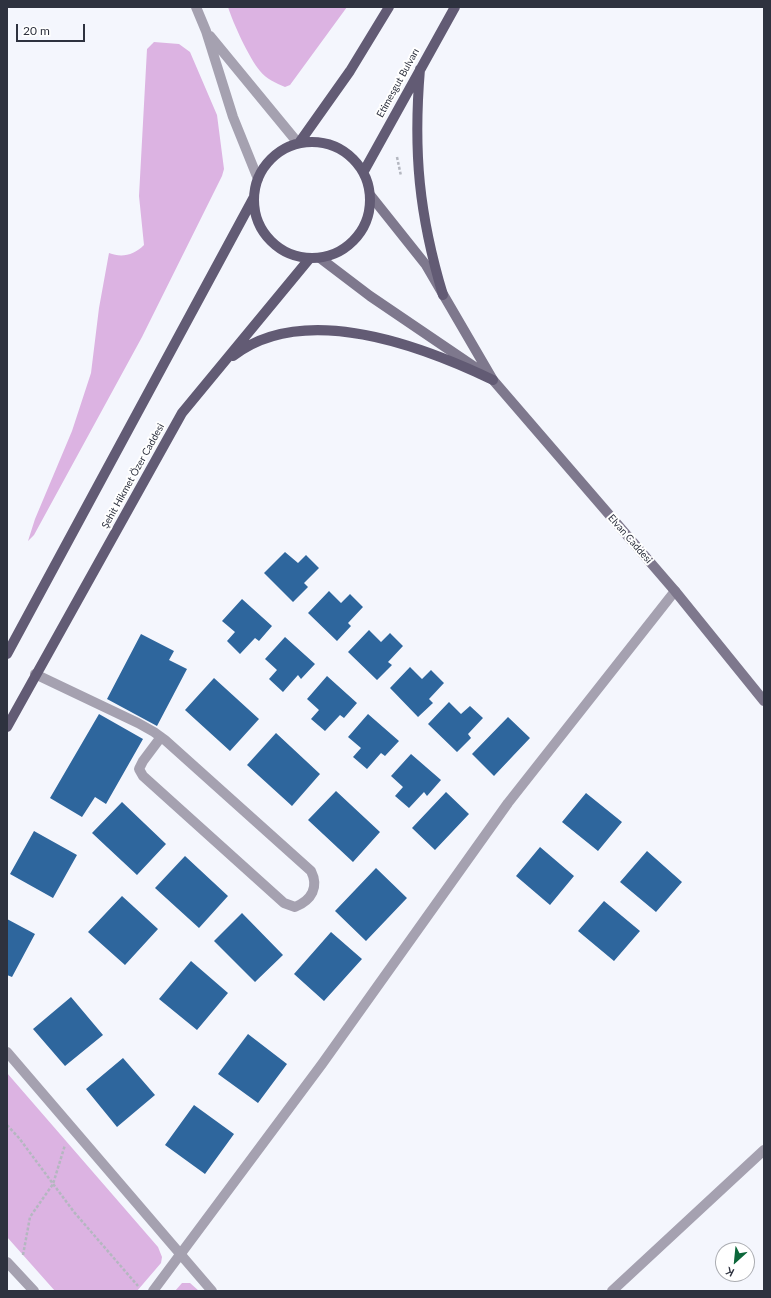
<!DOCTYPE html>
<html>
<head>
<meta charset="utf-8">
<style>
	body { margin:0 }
	#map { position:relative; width:771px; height:1298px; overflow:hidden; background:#f4f6fd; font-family:Lato,sans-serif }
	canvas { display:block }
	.frame { position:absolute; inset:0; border:8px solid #2e323f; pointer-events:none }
	.north { position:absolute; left:715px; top:1242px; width:40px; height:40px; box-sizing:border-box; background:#fff; border:1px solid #abadb2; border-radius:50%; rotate:207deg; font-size:11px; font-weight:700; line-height:16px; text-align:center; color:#2e323f }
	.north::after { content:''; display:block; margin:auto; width:14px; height:18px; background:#0c673a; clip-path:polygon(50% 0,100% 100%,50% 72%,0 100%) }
	.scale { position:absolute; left:16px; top:24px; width:69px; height:18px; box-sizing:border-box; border:2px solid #2e323f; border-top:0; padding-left:5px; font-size:12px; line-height:14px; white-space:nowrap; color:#2e323f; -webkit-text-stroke:3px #fff; paint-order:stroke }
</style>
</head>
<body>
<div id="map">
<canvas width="771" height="1298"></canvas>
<div class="frame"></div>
<div class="north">K</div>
<div class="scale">20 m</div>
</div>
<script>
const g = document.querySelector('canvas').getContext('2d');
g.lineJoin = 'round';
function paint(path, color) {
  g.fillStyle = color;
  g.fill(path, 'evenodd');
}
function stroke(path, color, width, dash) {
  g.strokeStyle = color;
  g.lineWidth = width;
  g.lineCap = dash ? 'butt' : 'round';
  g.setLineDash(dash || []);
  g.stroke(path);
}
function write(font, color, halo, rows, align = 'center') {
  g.font = font + ' Lato,sans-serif';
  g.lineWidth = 4;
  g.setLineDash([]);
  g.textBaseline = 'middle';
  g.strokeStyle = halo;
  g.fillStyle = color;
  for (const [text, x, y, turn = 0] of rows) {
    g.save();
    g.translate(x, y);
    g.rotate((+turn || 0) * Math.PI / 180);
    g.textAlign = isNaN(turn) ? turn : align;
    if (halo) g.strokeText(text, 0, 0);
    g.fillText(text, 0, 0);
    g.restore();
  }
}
paint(new Path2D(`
	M 228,7 L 347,7 L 290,85 L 285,87 C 276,83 266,79 260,71 C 249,58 233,23 228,7 Z
	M 154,42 L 179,44 L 190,52 L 217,115 L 224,169 L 222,176 L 142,337 L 34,535 L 28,541 L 35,519 L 72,431 L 91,373 L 99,308 L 109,253 C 122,258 134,255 144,245 L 139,196 L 147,49 Z
	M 7,1073 L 158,1247 L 162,1257 L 161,1263 L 137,1291 L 55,1291 L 7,1237 Z
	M 182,1283 L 190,1283 L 199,1291 L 175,1291 Z`), '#dcb3e2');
paint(new Path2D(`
	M 285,552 L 298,563 L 306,555 L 319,568 L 304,583 L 308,587 L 293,602 L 264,573 Z
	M 329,591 L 341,603 L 350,594 L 363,607 L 348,623 L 351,626 L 337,641 L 308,613 Z
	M 242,599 L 272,626 L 259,641 L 255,638 L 240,654 L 227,641 L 235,632 L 222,621 Z
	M 369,630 L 381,642 L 390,633 L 403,646 L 388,662 L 392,665 L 377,680 L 348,652 Z
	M 141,634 L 174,651 L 169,660 L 187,669 L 157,726 L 107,699 Z
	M 285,637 L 315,664 L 301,679 L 298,675 L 283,692 L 269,679 L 277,670 L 265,659 Z
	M 410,667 L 422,679 L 431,670 L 444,683 L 429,699 L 433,703 L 418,717 L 390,688 Z
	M 327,676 L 357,703 L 344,718 L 340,715 L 325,731 L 311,719 L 319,710 L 307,699 Z
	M 214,678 L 259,719 L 230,751 L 185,710 Z
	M 449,702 L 461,714 L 470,706 L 483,718 L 468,734 L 471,738 L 457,752 L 428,724 Z
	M 99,714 L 143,739 L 106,804 L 95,797 L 82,817 L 50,798 Z
	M 368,714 L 399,741 L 385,756 L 381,753 L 367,769 L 353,757 L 361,748 L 348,737 Z
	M 508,717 L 530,738 L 494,776 L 472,754 Z
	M 276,733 L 320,774 L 292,806 L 247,765 Z
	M 411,754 L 441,780 L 427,796 L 424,792 L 409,808 L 395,796 L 403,787 L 391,776 Z
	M 336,791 L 380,832 L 353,862 L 308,820 Z
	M 446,792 L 469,814 L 435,850 L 412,828 Z
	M 586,793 L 622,822 L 598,851 L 562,822 Z
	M 122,802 L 166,844 L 137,875 L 92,833 Z
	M 34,831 L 77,855 L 53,898 L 10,874 Z
	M 540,847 L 574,876 L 550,905 L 516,876 Z
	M 647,851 L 682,882 L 656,912 L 620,882 Z
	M 185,856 L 228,896 L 199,928 L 155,888 Z
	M 376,868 L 407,898 L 366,941 L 335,911 Z
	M 122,896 L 158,929 L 125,965 L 88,932 Z
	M 604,901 L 640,931 L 614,961 L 578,931 Z
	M 242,913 L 283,955 L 255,982 L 214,941 Z
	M 7,919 L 35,934 L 12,977 L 7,975 Z
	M 331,932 L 362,959 L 324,1001 L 294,974 Z
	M 191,961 L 228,993 L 197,1030 L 159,999 Z
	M 71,997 L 103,1035 L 65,1066 L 33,1029 Z
	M 248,1034 L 287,1064 L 258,1103 L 218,1074 Z
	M 123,1058 L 155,1095 L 117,1127 L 86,1089 Z
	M 194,1105 L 234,1134 L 205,1174 L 165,1145 Z`), '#2e669d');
stroke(new Path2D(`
	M 397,157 L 401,176
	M 7,1125 L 19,1138 L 74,1212 L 138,1286
	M 23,1255 L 30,1217 L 53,1184 L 65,1145`), '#b4b7c0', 2.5, [3, 2]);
stroke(new Path2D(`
	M 35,674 L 138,723 L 154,732 L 165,740 L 311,871 C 319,887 312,900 295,907 L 284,903 L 143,776 L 139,769 L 143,761 L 161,737`), '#a5a1b0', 10);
stroke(new Path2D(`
	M 196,7 L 206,31 L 233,117 L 258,179
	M 210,36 L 298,143
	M 7,1052 L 212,1291
	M 7,1262 L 34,1291
	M 153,1291 L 322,1064 L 508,803 L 675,591`), '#a5a1b0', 10);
stroke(new Path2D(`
	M 612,1291 L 764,1150`), '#a5a1b0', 10);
stroke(new Path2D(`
	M 371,196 L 426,265 L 493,380 L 675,591 L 764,701
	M 320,258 L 370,296 L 482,372`), '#7e788d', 10);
stroke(new Path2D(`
	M 420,69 C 413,152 419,215 443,295
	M254 200a58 58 0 1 1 116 0a58 58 0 1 1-116 0Z
	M 299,143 L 350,71 L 389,7
	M 364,171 L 455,7
	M 233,356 C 304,301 422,346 493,380
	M 7,654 L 254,197
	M 7,727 L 182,413 L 310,258`), '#625b74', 10);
write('10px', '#2e323f', '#fff', [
	["Etimesgut Bulvarı",398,83,-61],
	["Şehit Hikmet Özer Caddesi",133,476,-61],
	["Elvan Caddesi",630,539,49]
]);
</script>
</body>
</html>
